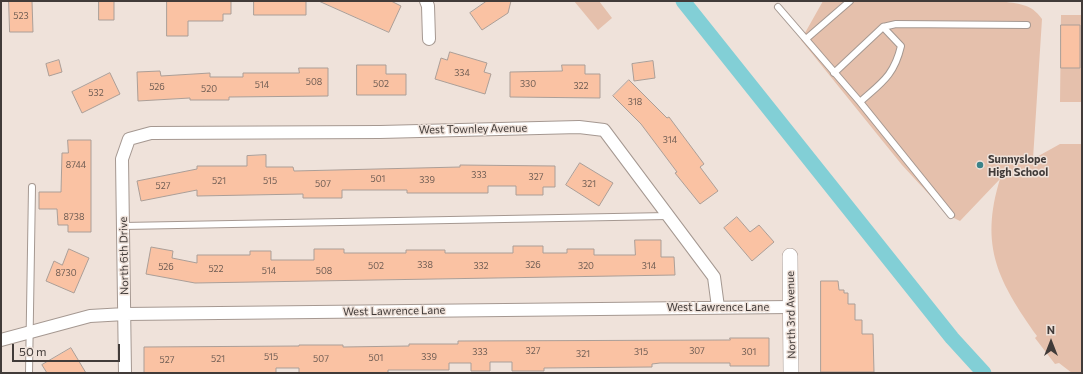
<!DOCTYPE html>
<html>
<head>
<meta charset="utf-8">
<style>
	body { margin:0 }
	#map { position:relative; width:1083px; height:374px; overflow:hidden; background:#efe2da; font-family:Commissioner,sans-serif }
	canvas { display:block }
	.frame { position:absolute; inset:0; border:2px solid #413b39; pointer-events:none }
	.north { position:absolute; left:1031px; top:322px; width:40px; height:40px; -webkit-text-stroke:3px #efe2da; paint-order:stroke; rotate:0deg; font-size:11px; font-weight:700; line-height:16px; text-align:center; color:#413b39 }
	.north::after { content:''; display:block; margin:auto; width:14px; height:18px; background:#413b39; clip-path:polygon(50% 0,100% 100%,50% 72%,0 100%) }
	.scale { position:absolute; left:12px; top:344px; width:108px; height:18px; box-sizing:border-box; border:2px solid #413b39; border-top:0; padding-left:5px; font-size:12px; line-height:14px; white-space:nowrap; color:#413b39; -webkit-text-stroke:3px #efe2da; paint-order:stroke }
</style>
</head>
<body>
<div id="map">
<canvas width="1083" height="374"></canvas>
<div class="frame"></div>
<div class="north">N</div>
<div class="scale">50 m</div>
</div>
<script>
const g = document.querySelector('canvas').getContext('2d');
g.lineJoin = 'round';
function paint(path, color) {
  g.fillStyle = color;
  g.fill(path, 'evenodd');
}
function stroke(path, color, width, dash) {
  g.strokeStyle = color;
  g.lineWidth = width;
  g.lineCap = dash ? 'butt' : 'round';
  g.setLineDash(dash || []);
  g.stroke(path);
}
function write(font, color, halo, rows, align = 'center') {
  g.font = font + ' Commissioner,sans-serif';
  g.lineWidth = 3;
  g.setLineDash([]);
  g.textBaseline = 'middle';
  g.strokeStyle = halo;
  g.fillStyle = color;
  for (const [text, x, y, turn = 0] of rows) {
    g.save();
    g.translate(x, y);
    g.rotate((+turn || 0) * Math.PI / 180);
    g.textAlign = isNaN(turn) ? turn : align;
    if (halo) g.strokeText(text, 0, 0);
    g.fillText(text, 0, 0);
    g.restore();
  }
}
paint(new Path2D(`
	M 574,1 L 599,1 L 612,18 L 598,30 Z
	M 823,1 L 1000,1 C 1018,4 1031,3 1042,19 L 1033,159 L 1060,144 L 1082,144 L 1082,373 L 1072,373 L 1059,363 L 1055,364 L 1035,338 L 1037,336 C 999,282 979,247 1000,179 L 960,221 L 948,215 L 902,165 L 801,40 Z
	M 1061,15 L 1082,15 L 1082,102 L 1060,102 Z`), '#e5c0ac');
stroke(new Path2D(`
	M 683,1 L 952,338 L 984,373`), '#82cfd6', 15);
const building = new Path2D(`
	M 9,1 L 32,1 L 33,32 L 10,32 Z
	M 99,1 L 114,1 L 114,20 L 99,20 Z
	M 167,1 L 231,1 L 231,14 L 223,14 L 223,21 L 188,21 L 188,36 L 167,36 Z
	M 254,1 L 306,1 L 306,15 L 254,15 Z
	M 319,1 L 391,1 L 401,6 L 389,32 Z
	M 487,1 L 511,1 L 508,13 L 482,30 L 470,13 Z
	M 1061,25 L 1080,25 L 1080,68 L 1061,68 Z
	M 450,52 L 487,63 L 484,72 L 491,74 L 485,94 L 435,79 L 441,58 L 447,60 Z
	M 59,60 L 62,72 L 49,76 L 46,64 Z
	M 653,61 L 655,78 L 634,81 L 632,64 Z
	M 357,65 L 386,65 L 386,74 L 406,74 L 406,95 L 357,95 Z
	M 562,65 L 585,65 L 585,74 L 600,74 L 600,98 L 510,97 L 510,72 L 562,71 Z
	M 299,68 L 328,68 L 328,96 L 229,97 L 229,100 L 190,100 L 190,98 L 138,101 L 137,72 L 160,71 L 161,76 L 210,73 L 210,77 L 243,77 L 243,73 L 299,73 Z
	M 110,73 L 120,94 L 82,113 L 72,92 Z
	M 629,80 L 667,118 L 669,117 L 704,164 L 700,167 L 718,191 L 700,204 L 675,173 L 677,172 L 641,124 L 613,96 Z
	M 68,140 L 91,140 L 91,232 L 68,232 L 68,225 L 58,225 L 57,209 L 39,209 L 39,192 L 61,192 L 62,153 L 68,153 Z
	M 266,155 L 266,167 L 293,167 L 294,171 L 460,167 L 460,165 L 555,166 L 555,187 L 543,187 L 543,195 L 516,195 L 516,186 L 488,186 L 488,193 L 407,193 L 407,190 L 342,190 L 342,198 L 303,198 L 303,194 L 197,196 L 197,190 L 141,201 L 137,181 L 197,169 L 197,166 L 247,166 L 247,156 Z
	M 580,163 L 613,183 L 599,206 L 566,185 Z
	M 737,217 L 750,232 L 759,225 L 774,242 L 752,261 L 724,228 Z
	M 635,240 L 661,240 L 661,257 L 674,257 L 675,275 L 195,283 L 146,274 L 151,247 L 173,251 L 172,258 L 197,263 L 197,255 L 250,255 L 250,251 L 271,251 L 271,260 L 314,260 L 314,249 L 344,249 L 344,253 L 406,253 L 406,250 L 445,250 L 445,253 L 513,253 L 513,246 L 543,246 L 543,253 L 567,253 L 567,249 L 594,249 L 594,255 L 635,255 Z
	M 69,249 L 89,258 L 74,293 L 46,281 L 54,261 L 62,265 Z
	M 821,281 L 838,281 L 839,290 L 844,290 L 844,293 L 848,293 L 848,304 L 855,304 L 855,320 L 862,320 L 862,334 L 873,334 L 874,372 L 821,372 Z
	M 730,338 L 769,338 L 769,366 L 730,366 L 730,363 L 660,363 L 652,364 L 652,367 L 544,368 L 544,371 L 512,371 L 512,362 L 490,362 L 490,371 L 471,371 L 471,363 L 449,363 L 449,370 L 388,370 L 388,373 L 299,373 L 299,368 L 276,368 L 276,373 L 144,373 L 144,347 L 299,346 L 299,345 L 343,345 L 343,347 L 409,346 L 409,344 L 458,344 L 458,341 L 730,340 Z
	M 71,348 L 86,373 L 47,373 L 42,365 Z`);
paint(building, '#fac2a3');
stroke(building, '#ab9e97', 1);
const service = new Path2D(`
	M 778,7 L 860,102 C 881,83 894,76 901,46 L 883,27 L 896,24 L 1027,25
	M 806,39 L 850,1
	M 834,73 L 883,27
	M 860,102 L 951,215
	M 123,226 L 668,216
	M 29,373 L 32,187`);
const minor = new Path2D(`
	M 426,1 L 428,6 L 429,39
	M 1,340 L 90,316 L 125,314 L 790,307
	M 125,373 L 122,159 L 129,139 L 151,133 L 380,132 L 579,127 L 604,130 L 714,277 L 718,307`);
const tertiary = new Path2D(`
	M 790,256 L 791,373`);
stroke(service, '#a59891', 8);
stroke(minor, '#a59891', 14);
stroke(tertiary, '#a59891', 16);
stroke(service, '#fff', 6);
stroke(minor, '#fff', 12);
stroke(tertiary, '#fff', 15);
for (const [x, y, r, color] of [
	[980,165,4,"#3b8389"]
]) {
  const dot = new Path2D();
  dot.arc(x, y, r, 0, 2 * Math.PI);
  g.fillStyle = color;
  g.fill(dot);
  stroke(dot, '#efe2da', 1.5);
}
write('9px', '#6f5d54', null, [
	["523",21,16],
	["334",462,73],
	["508",314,82],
	["502",381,84],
	["330",528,84],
	["514",262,85],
	["322",581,86],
	["526",157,87],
	["520",209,89],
	["532",96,93],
	["318",635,102],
	["314",670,140],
	["8744",76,165],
	["333",479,175],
	["327",536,177],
	["501",378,179],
	["339",427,180],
	["521",219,181],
	["515",270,181],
	["507",323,184],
	["321",589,184],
	["527",163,186],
	["8738",74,217],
	["338",425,265],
	["326",533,265],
	["502",376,266],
	["332",481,266],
	["320",586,266],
	["314",649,266],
	["526",166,267],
	["522",216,269],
	["514",269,271],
	["508",324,271],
	["8730",66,273],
	["327",533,351],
	["307",697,351],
	["333",480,352],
	["315",641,352],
	["301",749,352],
	["321",583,354],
	["515",271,357],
	["339",429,357],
	["501",376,358],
	["521",218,359],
	["507",321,359],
	["527",167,360]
]);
write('11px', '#413b39', '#efe2da', [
	["West Townley Avenue",473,129,-1],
	["North 6th Drive",124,256,-91],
	["West Lawrence Lane",718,307],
	["West Lawrence Lane",394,311,-1],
	["North 3rd Avenue",791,315,-91]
]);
write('bold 11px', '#413b39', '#efe2da', [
	["Sunnyslope",988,159],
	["High School",988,172]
], 'left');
</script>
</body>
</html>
